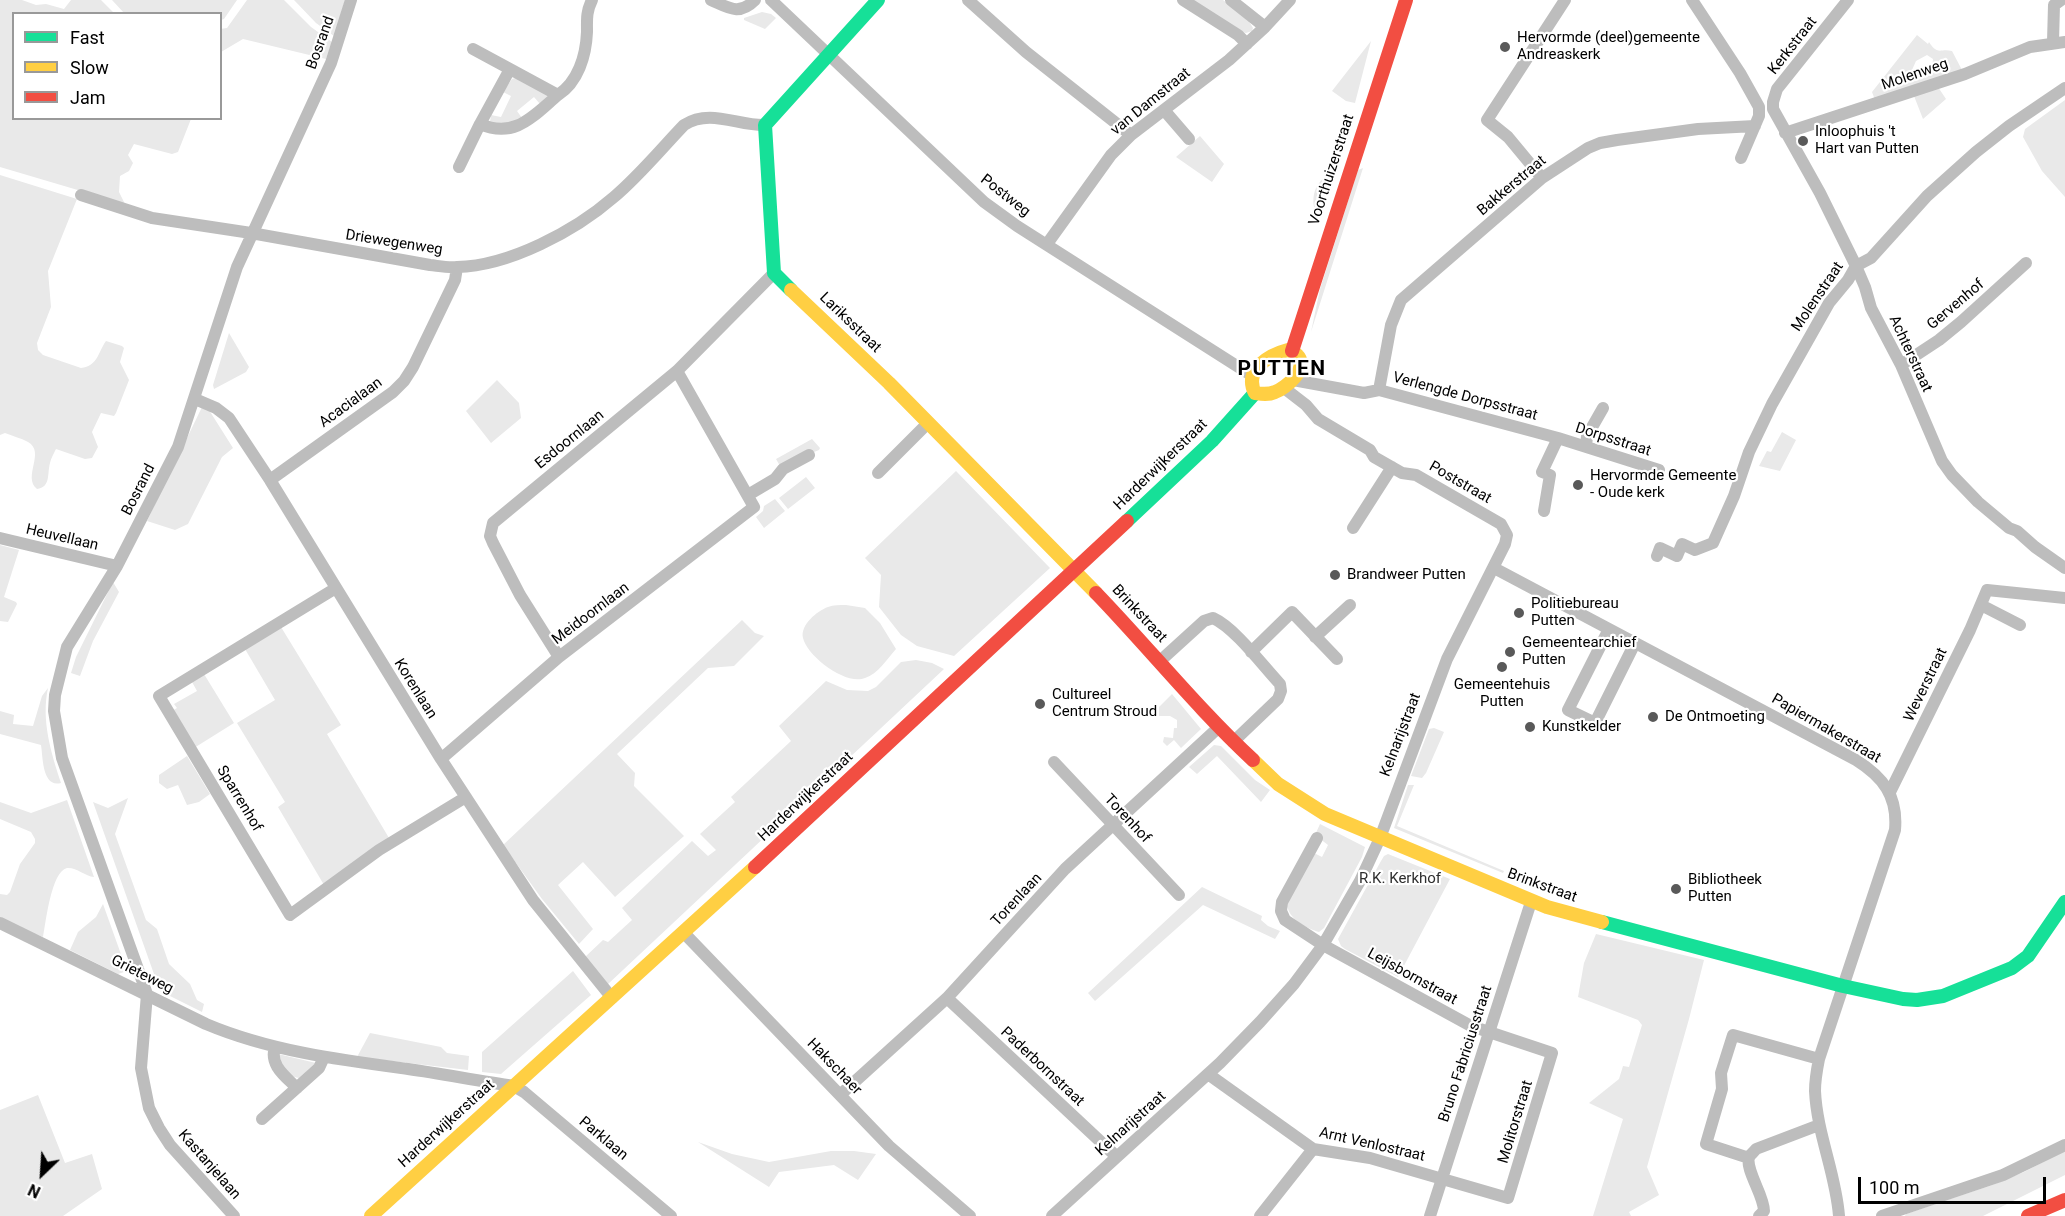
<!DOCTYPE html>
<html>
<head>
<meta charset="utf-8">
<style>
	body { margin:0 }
	#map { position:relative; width:2065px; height:1216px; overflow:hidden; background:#fff; font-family:Roboto,sans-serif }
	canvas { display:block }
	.legend { position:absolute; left:12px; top:12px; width:210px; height:108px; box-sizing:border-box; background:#fff; border:2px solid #999; margin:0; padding:8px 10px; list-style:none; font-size:18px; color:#000 }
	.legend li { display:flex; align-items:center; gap:12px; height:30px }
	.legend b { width:30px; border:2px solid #999 }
	.north { position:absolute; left:12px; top:1144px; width:60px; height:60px; -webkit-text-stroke:4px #fff; paint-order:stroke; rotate:205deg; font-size:16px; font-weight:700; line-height:24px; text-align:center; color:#000 }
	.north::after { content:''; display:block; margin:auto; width:21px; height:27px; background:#000; clip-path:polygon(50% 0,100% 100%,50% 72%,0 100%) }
	.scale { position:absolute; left:1858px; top:1177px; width:188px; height:27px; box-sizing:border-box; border:3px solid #000; border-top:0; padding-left:8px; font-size:18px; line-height:21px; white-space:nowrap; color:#000; -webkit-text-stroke:4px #fff; paint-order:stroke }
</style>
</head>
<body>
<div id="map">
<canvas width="2065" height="1216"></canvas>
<ul class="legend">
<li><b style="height:8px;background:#16e098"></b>Fast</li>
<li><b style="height:8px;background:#ffcf43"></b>Slow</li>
<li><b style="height:8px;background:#f24e42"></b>Jam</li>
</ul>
<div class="north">N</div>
<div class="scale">100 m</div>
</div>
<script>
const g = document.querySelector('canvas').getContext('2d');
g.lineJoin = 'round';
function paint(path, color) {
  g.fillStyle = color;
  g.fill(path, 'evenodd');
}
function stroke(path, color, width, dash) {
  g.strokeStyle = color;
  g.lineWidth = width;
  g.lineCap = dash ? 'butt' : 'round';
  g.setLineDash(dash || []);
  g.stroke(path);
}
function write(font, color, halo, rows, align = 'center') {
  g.font = font + ' Roboto,sans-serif';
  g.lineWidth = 4.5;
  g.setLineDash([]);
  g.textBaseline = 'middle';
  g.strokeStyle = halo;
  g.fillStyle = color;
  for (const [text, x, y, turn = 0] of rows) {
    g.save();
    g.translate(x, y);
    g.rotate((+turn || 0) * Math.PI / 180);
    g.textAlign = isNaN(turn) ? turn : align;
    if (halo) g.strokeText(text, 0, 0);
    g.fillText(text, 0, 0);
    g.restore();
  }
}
paint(new Path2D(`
	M 0,0 L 22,0 L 36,5 L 46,4 L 64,9 L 71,0 L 101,0 L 114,13 L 14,14 L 14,118 L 191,119 L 178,152 L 172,154 L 134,144 L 128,155 L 133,163 L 129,171 L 120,176 L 119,192 L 125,204 L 0,167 Z
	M 112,0 L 237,0 L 224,19 L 221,20 L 220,14 L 124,13 Z
	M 247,0 L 284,0 L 311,27 L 332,42 L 326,59 L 243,39 L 221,52 L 220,29 L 227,28 Z
	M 294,0 L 345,0 L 334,36 L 316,23 Z
	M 1191,0 L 1223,0 L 1247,18 L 1253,28 L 1252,31 L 1246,33 L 1242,32 Z
	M 762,12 L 771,14 L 776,18 L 765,29 L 744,20 L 744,18 Z
	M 1917,35 L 1928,44 L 1929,42 C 1938,56 1940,48 1952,51 L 1962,70 L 1875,100 L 1872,92 ZM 1927,55 L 1933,59 C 1933,68 1924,74 1915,73 L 1912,70 L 1916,61 Z
	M 1371,41 L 1355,103 L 1346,101 L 1332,91 Z
	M 515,78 L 544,90 L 548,97 L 540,104 L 534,97 L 517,111 L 522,118 L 509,125 L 490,122 L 491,115 L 501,117 L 511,96 L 503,92 L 512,79 Z
	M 1938,87 L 1946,99 L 1923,119 L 1914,96 Z
	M 2065,100 L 2065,197 L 2042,171 L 2023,137 L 2025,129 Z
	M 1200,136 L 1224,164 L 1212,182 L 1176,157 Z
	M 1363,168 L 1311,332 L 1320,289 L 1358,170 Z
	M 0,175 L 77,199 L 48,271 L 51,307 L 37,343 L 38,350 L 43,355 L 81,368 C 98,366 98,352 106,341 L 122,346 L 124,348 L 120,362 L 129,380 L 116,413 L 114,416 L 101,413 L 92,432 L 98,447 L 92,458 L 85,459 L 56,449 C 54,453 51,458 50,463 C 47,474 51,487 37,489 C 22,477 46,452 28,442 C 21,438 12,436 5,433 L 0,435 Z
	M 1324,178 L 1329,181 L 1330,186 L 1323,204 L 1314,207 C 1312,196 1315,185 1324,178 Z
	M 229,333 L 249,367 L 246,372 L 214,389 L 213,385 Z
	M 497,380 L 519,403 L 521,418 L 491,443 L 466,411 Z
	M 202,407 L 209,410 L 233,448 L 222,457 L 188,524 L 175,530 L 147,521 Z
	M 1782,432 L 1796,440 L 1780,471 L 1759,466 L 1767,451 L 1771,452 Z
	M 812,439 L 820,448 L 819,450 L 780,466 L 776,459 Z
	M 956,471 L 1050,568 L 954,656 L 917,646 L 901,635 L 879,607 L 881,575 L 865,558 Z
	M 806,477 L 815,488 L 788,509 L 779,498 Z
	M 775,499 L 785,511 L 764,528 L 756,517 L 763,511 L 764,506 Z
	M 0,545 L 19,550 L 4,597 L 16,602 L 17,604 L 8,622 L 0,621 Z
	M 113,582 L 119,592 L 93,641 L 80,676 L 71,673 L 76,657 Z
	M 846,605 L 865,608 L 880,623 L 896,649 C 887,659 878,674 865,678 C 846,686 807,656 803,638 C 800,625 817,611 828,607 C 833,605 840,605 846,605 Z
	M 742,620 L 755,633 L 764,636 L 734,666 L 708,668 L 617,754 L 635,773 L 634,786 L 684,836 L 615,897 L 583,862 L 558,885 L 593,929 L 579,944 L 542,899 L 503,845 Z
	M 281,627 L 341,725 L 327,734 L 389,838 L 324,885 L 278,807 L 285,802 L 237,723 L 275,700 L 245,649 Z
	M 916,660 L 932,663 L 944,669 L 607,985 L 584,958 L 603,940 L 608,942 L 632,920 L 622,908 L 692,841 L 708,856 L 716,850 L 700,834 L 735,802 L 731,797 L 791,741 L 779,726 L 826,681 L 847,690 L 868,691 L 876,687 L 901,662 Z
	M 204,674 L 234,723 L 194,748 L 172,711 L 177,708 L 174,704 L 197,691 L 192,682 Z
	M 48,688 C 41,720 51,753 61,783 C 42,788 43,757 41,745 L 0,734 L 0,711 L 14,715 L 13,724 L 33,726 L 42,696 Z
	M 1172,694 L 1201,729 L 1181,748 L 1174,740 L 1167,746 L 1163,742 L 1164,737 L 1173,738 L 1174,728 L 1177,728 L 1177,720 L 1170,716 L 1159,716 L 1159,707 Z
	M 1434,728 L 1444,732 L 1426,773 L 1422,778 L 1411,776 L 1429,729 Z
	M 1214,745 L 1221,746 L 1255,780 L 1270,790 L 1261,802 L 1217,756 L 1197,774 L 1189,767 Z
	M 187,756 L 210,794 L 199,802 L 187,805 L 178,785 L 167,789 L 159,783 L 159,775 Z
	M 1408,785 L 1414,785 L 1397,826 L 1504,871 L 1503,873 L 1394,828 Z
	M 128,798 L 115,834 L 146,920 L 157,929 L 169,964 L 190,984 L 197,1000 L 204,1004 L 202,1012 L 160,991 L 93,802 L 108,808 Z
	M 67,800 L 94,877 C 85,876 76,867 67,868 C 51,872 46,922 43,937 L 0,921 L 0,894 L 7,895 L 10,892 L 20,864 L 35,843 L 35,839 L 31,832 L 0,819 L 0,802 L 31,813 Z
	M 1320,824 L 1365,847 L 1362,857 L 1324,928 L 1319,932 C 1306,928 1288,919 1287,904 L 1314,853 L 1322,857 L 1328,845 L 1315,835 Z
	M 1388,854 L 1450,879 L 1398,977 L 1345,949 L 1341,946 L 1338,939 L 1381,861 L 1384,856 Z
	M 1202,887 L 1262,916 L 1261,920 L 1268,926 L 1280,931 L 1275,939 L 1203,905 L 1095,1001 L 1088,993 Z
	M 103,904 L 127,971 L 118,974 L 70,950 L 78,932 L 96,917 Z
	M 1596,934 L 1704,960 L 1689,1019 L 1647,1167 L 1659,1195 L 1629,1212 L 1631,1216 L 1593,1216 L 1623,1119 L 1589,1103 L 1619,1079 L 1623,1066 L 1629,1067 L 1642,1025 L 1638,1020 L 1578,997 L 1584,963 Z
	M 573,971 L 591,995 L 501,1074 L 482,1072 L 482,1052 Z
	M 370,1033 L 441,1047 L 447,1053 L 469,1056 L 468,1070 L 357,1057 Z
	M 278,1054 L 316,1063 L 299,1078 C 285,1076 282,1065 278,1054 Z
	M 38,1095 L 65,1163 L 92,1154 L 102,1189 L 63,1216 L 0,1216 L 0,1110 Z
	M 698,1142 L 732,1154 L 769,1162 L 831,1151 L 854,1151 L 876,1154 L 858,1180 L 834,1165 L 779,1172 L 769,1187 Z
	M 2065,1150 L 2065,1175 L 1983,1216 L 1905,1216 L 1906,1214 L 1995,1184 L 2024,1172 Z`), '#e9e9e9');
stroke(new Path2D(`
	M 711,0 C 729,8 739,16 755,0
	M 771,0 L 984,202 L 1017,226 L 1251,375
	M 968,0 L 1026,52 L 1131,135
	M 1183,0 L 1238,35 L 1247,44
	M 1231,0 L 1265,27
	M 1692,0 L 1740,73 L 1759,107 L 1759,116 L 1741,158
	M 1848,0 L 1777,89 L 1773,102 L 1773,109 L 1820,193 L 1856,266 L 1865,287 L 1871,308 L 1901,365 L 1942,461 L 1952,475 L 1978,502 L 2009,528 L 2017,531 L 2035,547 L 2065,568
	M 2053,42 L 2054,5 L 2061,0
	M 473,49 L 510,69
	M 558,95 C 578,82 586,56 587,32 C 587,20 586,12 592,0
	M 1164,110 L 1189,139
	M 1785,133 L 1965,74 L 2030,47 L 2065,42
	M 459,167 L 480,124 C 515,139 533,116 558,95 L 510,69 L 480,124
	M 1542,178 L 1508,137 L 1487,120 L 1565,0
	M 81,195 L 152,218 L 251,233 L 430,265 C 439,266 448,268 457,267 C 509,266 575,231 614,197 C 639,176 661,149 684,125 C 710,108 738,126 765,125
	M 1047,244 L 1111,155 L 1131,135 L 1229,60 L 1265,27 L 1290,0
	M 1901,365 L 1939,340 L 1961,322 L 2026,263
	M 1293,380 L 1364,393 L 1379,390 L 1558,438 L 1659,470
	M 1379,390 L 1391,325 L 1401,300 L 1542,178 L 1588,148 L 1600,143 L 1617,140 L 1698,129 L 1755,126
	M 195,399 L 216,408 L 229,418 L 270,480 L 441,759 L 533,900 L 612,998
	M 1586,447 L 1587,436 L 1603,408
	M 878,473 L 928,423
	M 270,480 L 393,392 L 404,381 L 413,367 L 455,280 L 457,267
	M 748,495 L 775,479 L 783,469 L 809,455
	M 1544,511 L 1550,475 L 1542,472 L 1558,438
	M 1353,528 L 1392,467
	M 0,538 L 117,566
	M 1657,556 L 1660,548 L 1677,556 L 1682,544 L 1695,550 L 1713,543 L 1734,496 L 1749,452 L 1772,404 L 1829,303 L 1848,280 L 1856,266 L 1871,258 L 1927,196 L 1976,152 L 2009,126 L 2065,88
	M 1494,568 L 1856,760 C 1883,777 1898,796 1895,830 L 1819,1059 C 1817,1069 1815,1081 1815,1091 C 1817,1134 1836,1174 1839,1216
	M 336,588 L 159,696 L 290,915 L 379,850 L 466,797
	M 1981,605 L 2020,625
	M 1609,629 L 1568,710 L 1595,723 L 1635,643
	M 1315,637 L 1350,605
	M 1251,652 L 1292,612 L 1337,659
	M 559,657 L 520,595 L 493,543 L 490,536 L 493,523 L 677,371 L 774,273
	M 1160,661 L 1204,621 L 1213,618 C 1235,628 1263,666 1280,684 L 1281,691 L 1278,699 L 1233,742
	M 441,759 L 559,657 L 754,507 L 677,371
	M 1054,762 L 1179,895
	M 1890,792 L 1970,630 L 1987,590 L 2065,598
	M 0,923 L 206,1024 C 270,1051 340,1060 408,1069 C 444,1074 478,1081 514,1086 L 524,1092 L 671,1216
	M 684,933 L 889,1146 L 970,1216
	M 947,998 L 1117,1157
	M 275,1047 C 269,1065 285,1076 297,1088
	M 1208,1074 L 1313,1149 L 1370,1158 L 1508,1198 L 1552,1053 L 1471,1026 L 1323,945 L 1285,920 L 1281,911 L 1282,902 L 1317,838
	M 840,1095 L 947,998 L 1065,869 L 1218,728
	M 262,1119 L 319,1068 L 324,1057
	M 1749,1158 L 1706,1144 L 1722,1089 L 1721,1073 L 1733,1035 L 1819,1059
	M 234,1216 L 170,1145 L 159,1128 L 149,1108 L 141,1068 L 147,994 L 62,758 L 54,711 L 55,695 L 67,647 L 117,566 L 178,447 L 237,267 L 331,63 L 351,0
	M 1052,1216 L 1220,1063 L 1260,1022 L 1294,984 L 1323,945 L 1360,881 L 1380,838 L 1447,659 L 1505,544 L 1507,535 L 1501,524 L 1416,475 L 1402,473 L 1374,457 L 1370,450 L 1318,419 L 1306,405 L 1284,388
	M 1260,1216 L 1313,1149
	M 1430,1216 L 1531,902
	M 1759,1216 L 1764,1211 C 1764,1195 1745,1170 1749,1157 C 1751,1154 1754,1152 1756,1149 L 1819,1125
	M 1882,1216 L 2003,1175 L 2065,1145`), '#bdbdbd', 12);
stroke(new Path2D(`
	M 791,290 L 774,273 L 765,125 L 878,0
	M 1127,521 L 1212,441 L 1255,393
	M 1602,922 L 1843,986 L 1903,999 L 1917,1000 L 1943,996 L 2012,968 L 2028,956 L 2065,902`), '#16e098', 14);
stroke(new Path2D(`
	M 791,290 L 889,383 L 1096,593
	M 1288,350 C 1291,352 1295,352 1297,355 C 1310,368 1286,388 1275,392 C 1268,395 1262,394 1255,393 C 1243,370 1269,355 1288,350 Z
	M 1253,760 L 1278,784 L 1325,814 L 1547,907 L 1602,922
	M 371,1216 L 755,867`), '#ffcf43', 14);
stroke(new Path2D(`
	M 1292,351 L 1406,0
	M 1096,593 C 1149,648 1197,708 1253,760
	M 755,867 L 1127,521
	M 2028,1216 L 2065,1200`), '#f24e42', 14);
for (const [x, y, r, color] of [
	[1505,47,6,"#595959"],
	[1803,141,6,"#595959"],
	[1578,485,6,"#595959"],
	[1335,575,6,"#595959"],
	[1519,613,6,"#595959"],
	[1510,652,6,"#595959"],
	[1502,667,6,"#595959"],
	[1040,704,6,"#595959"],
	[1653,717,6,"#595959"],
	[1530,727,6,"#595959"],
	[1676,889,6,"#595959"]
]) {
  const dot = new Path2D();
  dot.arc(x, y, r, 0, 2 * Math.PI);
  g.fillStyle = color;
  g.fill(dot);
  stroke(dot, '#fff', 2);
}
write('15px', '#000', '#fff', [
	["Hervormde (deel)gemeente",1517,38],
	["Andreaskerk",1517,55],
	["Inloophuis 't",1815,132],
	["Hart van Putten",1815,149],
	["Hervormde Gemeente",1590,476],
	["- Oude kerk",1590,493],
	["Brandweer Putten",1347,575],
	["Politiebureau",1531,604],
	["Putten",1531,621],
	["Gemeentearchief",1522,643],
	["Putten",1522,660],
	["Gemeentehuis",1502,685,"center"],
	["Putten",1502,702,"center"],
	["Cultureel",1052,695],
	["Centrum Stroud",1052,712],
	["De Ontmoeting",1665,717],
	["Kunstkelder",1542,727],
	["Bibliotheek",1688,880],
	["Putten",1688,897]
], 'left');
write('15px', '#000', '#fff', [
	["Bosrand",321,43,-70],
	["Kerkstraat",1793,46,-52],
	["Molenweg",1915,75,-19],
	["van Damstraat",1151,102,-39],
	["Voorthuizerstraat",1332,170,-72],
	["Bakkerstraat",1512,186,-40],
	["Postweg",1005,196,38],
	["Driewegenweg",394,243,9],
	["Molenstraat",1818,297,-56],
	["Gervenhof",1956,305,-40],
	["Lariksstraat",850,323,44],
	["Achterstraat",1910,354,65],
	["Verlengde Dorpsstraat",1465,397,15],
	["Acacialaan",351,403,-36],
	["Esdoornlaan",570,440,-39],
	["Dorpsstraat",1613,440,18],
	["Harderwijkerstraat",1161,465,-44],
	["Poststraat",1460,483,30],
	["Bosrand",139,490,-63],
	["Heuvellaan",62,538,13],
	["Meidoornlaan",591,614,-37],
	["Brinkstraat",1139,614,47],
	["Weverstraat",1926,685,-64],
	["Korenlaan",415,689,58],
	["Papiermakerstraat",1826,729,30],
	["Kelnarijstraat",1401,735,-69],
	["Harderwijkerstraat",806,797,-43],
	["Sparrenhof",239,799,59],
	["Torenhof",1127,819,47],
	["Brinkstraat",1542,886,20],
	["Torenlaan",1017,900,-47],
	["Grieteweg",142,975,27],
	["Leijsbornstraat",1412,977,29],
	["Bruno Fabriciusstraat",1466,1054,-72],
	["Hakschaer",834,1067,46],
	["Paderbornstraat",1042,1067,43],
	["Molitorstraat",1516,1122,-73],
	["Harderwijkerstraat",447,1124,-42],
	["Kelnarijstraat",1131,1124,-42],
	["Parklaan",603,1139,40],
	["Arnt Venlostraat",1372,1145,13],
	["Kastanjelaan",209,1165,49]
]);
write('15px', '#2e2e2e', '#fff', [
	["R.K. Kerkhof",1400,879]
]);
g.letterSpacing = '1.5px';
write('bold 21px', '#000', '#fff', [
	["PUTTEN",1282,370]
]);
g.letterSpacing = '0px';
</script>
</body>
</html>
